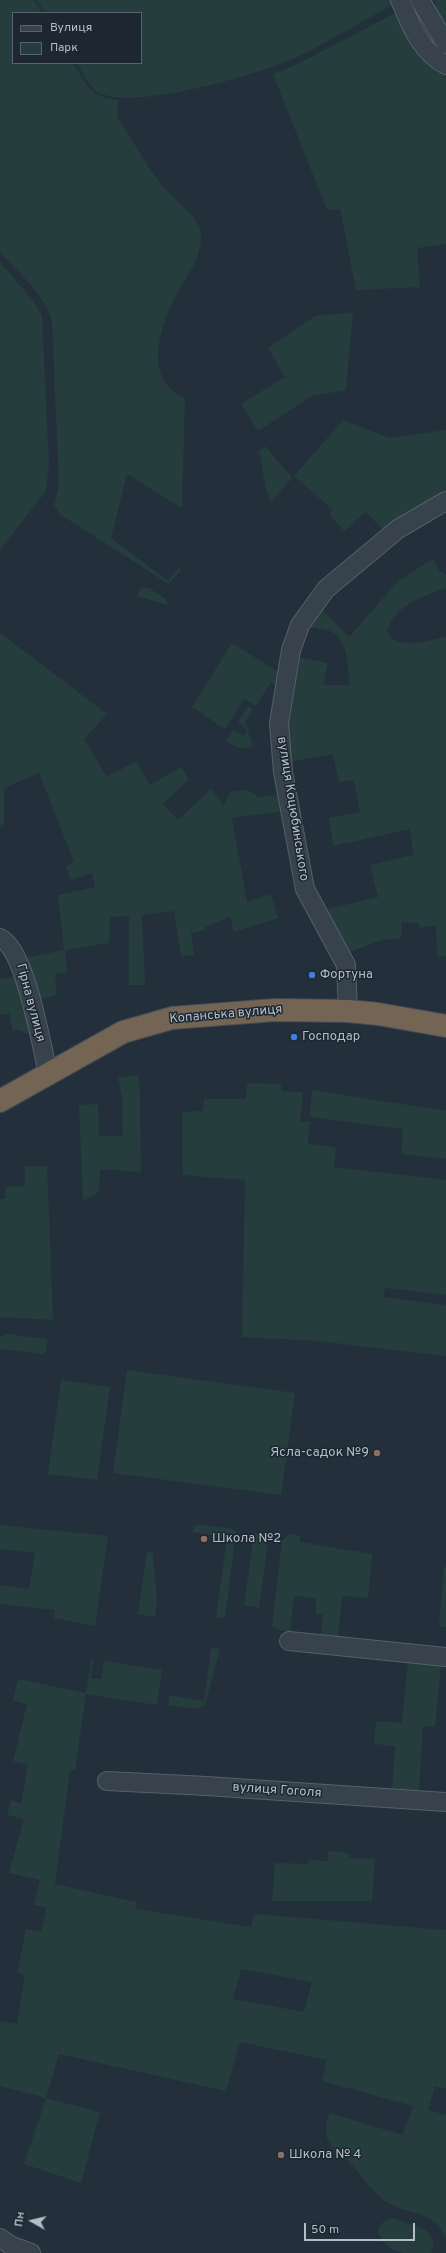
<!DOCTYPE html>
<html>
<head>
<meta charset="utf-8">
<style>
	body { margin:0 }
	#map { position:relative; width:446px; height:2253px; overflow:hidden; background:#23303c; font-family:Overpass,sans-serif }
	canvas { display:block }
	.legend { position:absolute; left:12px; top:12px; width:130px; height:52px; box-sizing:border-box; background:#1c2731; border:1px solid #58636d; margin:0; padding:5px 7px; list-style:none; font-size:12px; color:#b2bdc8 }
	.legend li { display:flex; align-items:center; gap:8px; height:20px }
	.legend b { width:20px; border:1px solid #58636d }
	.north { position:absolute; left:12px; top:2201px; width:40px; height:40px; -webkit-text-stroke:3px #1c2731; paint-order:stroke; rotate:278deg; font-size:11px; font-weight:700; line-height:16px; text-align:center; color:#b2bdc8 }
	.north::after { content:''; display:block; margin:auto; width:14px; height:18px; background:#b2bdc8; clip-path:polygon(50% 0,100% 100%,50% 72%,0 100%) }
	.scale { position:absolute; left:304px; top:2223px; width:111px; height:18px; box-sizing:border-box; border:2px solid #b2bdc8; border-top:0; padding-left:5px; font-size:12px; line-height:14px; white-space:nowrap; color:#b2bdc8; -webkit-text-stroke:3px #1c2731; paint-order:stroke }
</style>
</head>
<body>
<div id="map">
<canvas width="446" height="2253"></canvas>
<ul class="legend">
<li><b style="height:5px;background:#37424c"></b>Вулиця</li>
<li><b style="height:11px;background:#253d3d"></b>Парк</li>
</ul>
<div class="north">Пн</div>
<div class="scale">50 m</div>
</div>
<script>
const g = document.querySelector('canvas').getContext('2d');
g.lineJoin = 'round';
function paint(path, color) {
  g.fillStyle = color;
  g.fill(path, 'evenodd');
}
function stroke(path, color, width, dash) {
  g.strokeStyle = color;
  g.lineWidth = width;
  g.lineCap = dash ? 'butt' : 'round';
  g.setLineDash(dash || []);
  g.stroke(path);
}
function write(font, color, halo, rows, align = 'center') {
  g.font = font + ' Overpass,sans-serif';
  g.lineWidth = 3;
  g.setLineDash([]);
  g.textBaseline = 'middle';
  g.strokeStyle = halo;
  g.fillStyle = color;
  for (const [text, x, y, turn = 0] of rows) {
    g.save();
    g.translate(x, y);
    g.rotate((+turn || 0) * Math.PI / 180);
    g.textAlign = isNaN(turn) ? turn : align;
    if (halo) g.strokeText(text, 0, 0);
    g.fillText(text, 0, 0);
    g.restore();
  }
}
paint(new Path2D(`
	M 0,0 L 34,0 L 42,13 L 13,13 L 13,63 L 73,63 C 86,84 92,99 119,100 L 117,110 L 118,118 C 134,142 149,172 169,193 C 181,206 202,219 201,239 C 200,262 184,279 174,299 C 162,323 146,369 172,390 C 175,393 181,395 185,398 L 182,508 L 127,474 L 111,538 L 168,581 L 180,566 L 180,571 L 169,584 L 61,515 L 54,505 L 59,485 L 52,321 C 45,294 18,273 0,252 Z
	M 37,0 L 394,0 L 396,3 C 362,21 329,42 295,58 C 259,74 132,112 98,92 C 88,86 83,73 77,63 L 141,63 L 141,13 L 45,13 Z
	M 436,0 L 446,0 L 446,29 L 436,10 Z
	M 399,11 L 429,61 L 446,77 L 446,244 L 417,248 L 420,287 L 356,290 L 340,209 L 327,210 L 273,74 L 296,65 Z
	M 0,262 L 34,302 L 42,316 L 49,464 L 46,491 L 0,550 Z
	M 353,312 L 346,390 L 312,396 L 258,431 L 241,404 L 285,377 L 268,348 L 315,316 Z
	M 343,420 L 389,438 L 446,430 L 446,491 L 412,510 L 384,531 L 366,512 L 344,531 L 329,514 L 333,510 L 294,476 Z
	M 265,446 L 292,478 L 271,502 L 266,489 L 259,451 Z
	M 433,559 L 439,570 L 446,575 L 446,588 C 422,597 396,604 387,631 C 395,652 430,640 446,637 L 446,956 L 437,957 L 436,925 L 420,928 L 419,923 L 402,922 L 401,938 L 382,940 L 349,952 L 324,910 L 378,897 L 370,865 L 413,855 L 410,829 L 333,846 L 329,818 L 360,812 L 354,780 L 339,782 L 333,754 L 290,762 L 287,722 L 298,657 L 328,663 L 323,685 L 349,685 C 349,669 348,640 332,632 C 324,628 315,628 307,628 L 320,608 L 349,637 L 398,581 Z
	M 142,588 L 149,588 L 166,599 L 168,605 L 136,596 Z
	M 0,633 L 107,714 L 84,739 L 107,777 L 136,761 L 150,785 L 181,767 L 189,779 L 163,804 L 178,820 L 211,789 L 224,806 L 230,792 L 247,790 L 256,794 L 257,798 L 281,794 L 284,811 L 232,818 L 247,902 L 271,894 L 278,918 L 234,932 L 230,917 L 205,927 L 205,930 L 191,933 L 194,955 L 181,956 L 174,911 L 142,915 L 145,985 L 129,985 L 129,916 L 110,917 L 109,943 L 65,950 L 67,972 L 55,974 L 57,995 L 36,1000 L 25,958 L 64,950 L 58,895 L 95,887 L 92,873 L 71,880 L 66,866 L 74,862 L 39,773 L 4,788 L 4,824 L 0,826 Z
	M 232,643 L 280,673 L 278,686 L 271,682 L 256,706 L 244,699 L 225,729 L 192,707 Z
	M 248,706 L 253,710 L 245,722 L 253,747 L 238,748 L 226,741 L 233,730 L 244,736 L 247,732 L 245,727 L 238,722 Z
	M 19,977 L 31,1032 L 26,1034 L 20,1030 L 13,1031 L 9,1013 L 0,1015 L 0,979 Z
	M 138,1075 L 140,1094 L 141,1172 L 100,1169 L 99,1192 L 83,1201 L 79,1105 L 98,1104 L 99,1136 L 123,1136 L 122,1097 L 118,1078 Z
	M 247,1083 L 281,1084 L 281,1091 L 303,1092 L 300,1121 L 310,1122 L 308,1144 L 336,1147 L 334,1167 L 446,1180 L 446,1295 L 385,1288 L 384,1297 L 446,1305 L 446,1356 L 317,1341 L 242,1337 L 245,1180 L 183,1175 L 182,1112 L 203,1111 L 204,1099 L 246,1099 Z
	M 312,1090 L 446,1111 L 446,1159 L 401,1154 L 403,1129 L 310,1117 Z
	M 25,1166 L 47,1166 L 53,1320 L 0,1317 L 0,1199 L 5,1198 L 6,1187 L 25,1186 Z
	M 7,1334 L 48,1339 L 45,1354 L 0,1349 L 0,1337 Z
	M 127,1370 L 295,1393 L 281,1495 L 113,1473 Z
	M 61,1380 L 110,1387 L 97,1480 L 48,1474 Z
	M 199,1524 L 232,1529 L 236,1532 L 225,1618 L 216,1617 L 227,1538 L 193,1532 L 194,1526 Z
	M 0,1525 L 108,1536 L 95,1626 L 54,1618 L 55,1610 L 0,1604 L 0,1585 L 29,1589 L 35,1553 L 0,1549 Z
	M 254,1533 L 269,1535 L 259,1608 L 244,1605 Z
	M 289,1534 L 300,1536 L 300,1542 L 372,1554 L 368,1598 L 342,1596 L 338,1637 L 321,1635 L 323,1615 L 316,1614 L 316,1598 L 294,1596 L 290,1632 L 279,1630 L 272,1626 L 282,1541 Z
	M 147,1552 L 153,1553 L 157,1602 L 155,1617 L 138,1614 Z
	M 444,1567 L 446,1567 L 446,1627 L 439,1627 Z
	M 211,1648 L 220,1649 L 205,1705 L 197,1709 L 168,1705 L 170,1695 L 204,1701 Z
	M 91,1659 L 93,1659 L 91,1678 L 101,1679 L 104,1661 L 162,1670 L 157,1705 L 86,1694 L 75,1770 L 70,1770 L 55,1884 L 136,1902 L 136,1909 L 251,1927 L 255,1914 L 446,1930 L 446,2089 L 435,2086 L 428,2110 L 446,2115 L 446,2237 C 432,2210 413,2216 390,2204 C 373,2195 363,2176 349,2162 C 342,2155 332,2150 328,2140 C 324,2132 327,2122 329,2113 L 403,2135 L 413,2106 L 322,2081 L 327,2060 L 240,2042 L 226,2091 L 59,2054 L 46,2098 L 100,2112 L 81,2183 L 24,2164 L 46,2098 L 0,2086 L 0,2021 L 17,2024 L 25,1975 L 17,1973 L 26,1929 L 41,1932 L 47,1908 L 34,1905 L 40,1880 L 9,1873 L 24,1819 L 7,1815 L 11,1800 L 21,1803 L 28,1765 L 13,1761 L 27,1704 L 13,1701 L 18,1679 L 86,1693 ZM 241,1969 L 312,1982 L 304,2012 L 233,1999 Z
	M 408,1661 L 441,1664 L 435,1726 L 423,1726 L 419,1790 L 392,1789 L 395,1746 L 374,1744 L 376,1721 L 402,1723 Z
	M 328,1851 L 349,1853 L 349,1858 L 375,1859 L 372,1901 L 272,1901 L 275,1863 L 308,1864 L 309,1860 L 328,1861 Z
	M 394,2218 L 426,2230 L 434,2243 L 431,2253 C 422,2253 411,2253 403,2253 C 382,2249 365,2224 394,2218 Z`), '#253d3d');
const minor = new Path2D(`
	M 400,0 C 411,25 420,51 446,65
	M 420,0 L 446,44
	M 0,938 C 25,948 42,1047 48,1074
	M 348,1011 L 346,965 L 305,889 L 283,772 L 279,723 L 291,650 L 300,625 L 326,589 L 398,529 L 446,501
	M 289,1641 L 446,1657
	M 107,1781 L 206,1786 L 446,1802
	M 0,2238 L 12,2246 L 31,2253`);
const highway = new Path2D(`
	M 0,1101 L 123,1032 L 172,1018 L 275,1010 L 348,1011 L 378,1014 L 446,1026`);
stroke(minor, '#55606a', 20);
stroke(highway, '#424d57', 24);
stroke(minor, '#37424c', 18);
stroke(highway, '#736453', 22);
for (const [x, y, r, color] of [
	[312,975,4,"#3f7fe0"],
	[294,1037,4,"#3f7fe0"],
	[377,1453,4,"#8d6e63"],
	[204,1539,4,"#8d6e63"],
	[281,2155,4,"#8d6e63"]
]) {
  const dot = new Path2D();
  dot.arc(x, y, r, 0, 2 * Math.PI);
  g.fillStyle = color;
  g.fill(dot);
  stroke(dot, '#1c2731', 1.5);
}
write('13px', '#b2bdc8', '#1c2731', [
	["вулиця Коцюбинського",292,809,81],
	["Гірна вулиця",30,1003,75],
	["Копанська вулиця",226,1015,-5],
	["вулиця Гоголя",277,1791,4]
]);
write('13px', '#b2bdc8', '#1c2731', [
	["Фортуна",320,975],
	["Господар",302,1037],
	["Ясла-садок №9",369,1453,"right"],
	["Школа №2",212,1539],
	["Школа № 4",289,2155]
], 'left');
</script>
</body>
</html>
